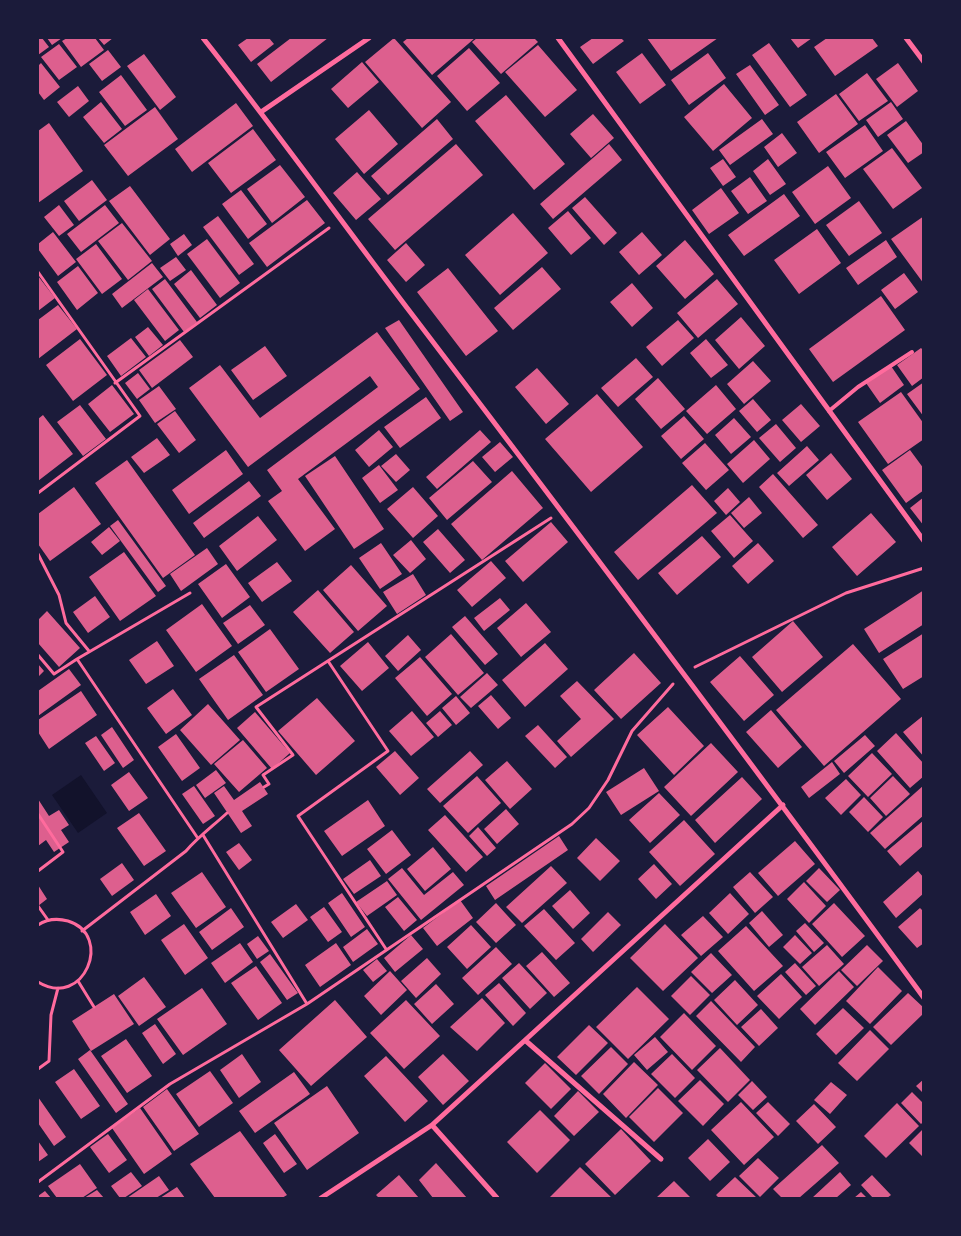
<!DOCTYPE html>
<style>
body{margin:0}
#map{position:relative;width:961px;height:1236px;overflow:hidden;background:#1b1b3a;font-family:Lora,serif}
canvas{display:block}
.frame{position:absolute;inset:0;border:39px solid #1b1b3a;pointer-events:none}
</style>
<div id="map">
<canvas width="961" height="1236"></canvas>
<div class="frame"></div>
</div>
<script>
const ctx = document.querySelector('canvas').getContext('2d');
ctx.lineJoin = 'round';
function paint(path, color) {
  ctx.fillStyle = color;
  ctx.fill(path, 'evenodd');
}
function trace(path, color, width, dash) {
  ctx.strokeStyle = color;
  ctx.lineWidth = width;
  ctx.lineCap = dash ? 'butt' : 'round';
  ctx.setLineDash(dash || []);
  ctx.stroke(path);
}
const water = new Path2D(`
 M81,775L107,813L78,833L52,795Z`);
const building = new Path2D(`
 M38,38H42L49,47L38,55Z
 M47,38H62L52,45Z
 M67,38H95L104,50L81,67L62,41Z
 M98,38H113L104,45Z
 M248,38H269L274,44L251,62L238,45Z
 M291,38H328L271,82L257,64Z
 M394,38L451,102L422,128L365,62Z
 M408,38H475L432,75L403,42Z
 M477,38H534L538,42L501,74L472,42Z
 M593,38H621L624,41L593,64L580,47Z
 M647,38H718L671,71Z
 M790,38H812L798,48Z
 M827,38H872L878,46L835,76L814,47Z
 M769,43L807,95L790,107L752,55Z
 M59,44L77,67L59,80L41,57Z
 M538,45L577,90L545,117L505,72Z
 M469,48L500,83L467,111L437,76Z
 M108,50L121,67L102,81L89,64Z
 M642,53L666,85L640,104L616,72Z
 M708,53L726,78L689,105L671,80Z
 M144,54L176,97L160,110L127,66Z
 M362,62L379,82L348,108L331,89Z
 M41,63L60,87L44,100L38,92V66Z
 M898,63L918,91L897,107L876,79Z
 M750,65L779,105L765,115L736,74Z
 M867,73L888,101L859,121L839,94Z
 M121,75L147,110L125,126L99,92Z
 M724,84L752,118L713,151L684,117Z
 M78,86L89,101L69,117L57,102Z
 M836,94L858,124L819,153L797,122Z
 M506,95L565,164L534,190L475,121Z
 M101,102L122,129L104,143L83,117Z
 M891,102L903,119L878,137L866,120Z
 M236,103L253,126L192,172L175,149Z
 M155,107L178,139L128,176L104,145Z
 M369,110L398,144L364,174L335,139Z
 M593,114L614,138L591,158L570,134Z
 M437,119L453,139L388,195L371,176Z
 M762,119L773,134L730,165L719,150Z
 M906,121L924,146V152L908,163L887,135Z
 M49,123L83,171L38,203V131Z
 M865,125L883,151L845,178L826,152Z
 M253,129L276,160L231,193L208,163Z
 M782,133L797,153L778,167L764,147Z
 M456,144L483,175L395,250L368,219Z
 M609,144L622,160L553,219L540,204Z
 M892,148L922,188L893,209L863,169Z
 M723,159L736,177L723,186L710,168Z
 M768,159L786,184L770,195L753,171Z
 M280,165L305,197L272,223L247,189Z
 M828,166L851,198L815,224L792,192Z
 M357,172L381,199L356,220L333,193Z
 M750,177L767,201L748,214L731,191Z
 M92,180L107,200L79,221L64,201Z
 M130,186L170,239L150,255L109,201Z
 M721,188L739,213L709,234L692,210Z
 M241,190L267,224L248,239L222,204Z
 M784,194L800,216L744,256L728,235Z
 M585,197L617,233L604,245L572,208Z
 M307,200L325,223L267,267L249,243Z
 M859,201L882,233L849,256L826,225Z
 M59,205L74,225L59,236L44,217Z
 M105,205L119,223L81,252L67,234Z
 M568,211L591,238L571,255L548,228Z
 M513,213L548,253L500,295L465,255Z
 M218,216L254,264L239,275L203,227Z
 M924,216V284L891,239Z
 M122,223L152,261L128,280L98,241Z
 M817,229L841,263L799,294L774,260Z
 M53,232L76,262L58,276L38,249V244Z
 M642,232L662,255L639,275L619,252Z
 M184,234L192,245L178,256L170,244Z
 M207,239L240,283L220,298L187,254Z
 M685,240L714,274L685,299L656,266Z
 M886,240L897,257L858,285L846,268Z
 M406,243L425,265L406,282L387,260Z
 M96,244L122,279L102,294L76,259Z
 M176,257L186,270L170,281L160,268Z
 M152,263L163,277L122,308L112,294Z
 M78,266L98,293L77,310L57,282Z
 M542,267L561,289L513,330L494,308Z
 M448,268L498,331L466,356L417,292Z
 M191,270L217,305L200,318L174,284Z
 M904,273L918,292L895,309L881,290Z
 M38,276L55,298L38,311Z
 M165,279L197,322L184,332L152,289Z
 M717,279L738,304L698,338L677,313Z
 M632,283L653,308L632,327L610,302Z
 M148,289L179,330L165,341L134,300Z
 M881,296L905,330L833,382L809,349Z
 M58,305L77,329L38,359V320Z
 M741,317L765,346L739,369L715,340Z
 M399,320L463,412L450,421L385,328Z
 M678,320L694,338L662,366L646,347Z
 M148,327L163,345L149,356L135,337Z
 M377,332L420,389L298,479L335,529L305,551L268,501L282,491L267,470L378,387L370,376L248,467L189,388L220,365L260,418Z
 M131,338L146,357L121,376L107,356Z
 M80,339L107,375L73,401L46,365Z
 M706,339L728,365L711,378L690,353Z
 M180,340L193,357L152,388L139,370Z
 M265,346L287,376L253,400L231,370Z
 M921,348L924,351V377L912,386L897,365Z
 M636,358L653,377L618,407L601,388Z
 M753,361L771,381L744,404L727,384Z
 M891,366L904,385L880,403L866,383Z
 M537,368L569,404L546,424L515,387Z
 M138,373L150,389L137,399L125,383Z
 M658,378L685,409L661,429L635,399Z
 M924,382V417L907,394Z
 M112,385L134,414L110,432L88,404Z
 M716,385L736,409L707,434L686,411Z
 M159,386L176,409L155,423L139,400Z
 M901,392L924,424V439L888,464L858,422Z
 M597,394L643,447L591,492L545,439Z
 M426,397L441,418L400,448L384,427Z
 M753,399L771,420L757,432L739,411Z
 M801,404L820,426L801,442L782,420Z
 M80,405L106,439L83,456L57,422Z
 M175,411L196,440L179,453L157,424Z
 M43,415L73,454L38,481V419Z
 M684,416L704,439L681,459L661,436Z
 M734,418L751,437L731,454L715,435Z
 M776,424L796,448L780,462L759,438Z
 M379,430L393,447L369,467L355,450Z
 M480,430L491,442L437,489L426,477Z
 M157,438L170,455L144,473L131,457Z
 M754,440L770,459L743,483L727,464Z
 M500,442L513,457L495,472L482,457Z
 M705,443L729,470L706,490L682,463Z
 M807,446L819,460L789,486L777,473Z
 M226,450L243,474L189,514L172,490Z
 M910,450L924,469V490L906,503L882,470Z
 M831,453L852,479L827,500L806,475Z
 M396,454L410,470L396,482L381,466Z
 M335,456L384,529L354,549L305,476Z
 M127,460L195,555L163,578L95,483Z
 M473,461L492,482L447,520L429,498Z
 M379,465L398,490L380,503L362,478Z
 M512,471L543,508L482,560L451,524Z
 M773,474L818,525L803,538L759,487Z
 M249,481L261,496L204,538L193,523Z
 M692,485L717,513L638,580L614,552Z
 M74,487L101,524L50,561L38,544V514Z
 M413,487L438,516L413,538L387,509Z
 M728,488L740,502L726,515L714,501Z
 M749,497L762,513L744,528L731,513Z
 M924,497V526L910,508Z
 M871,513L896,542L857,576L832,547Z
 M730,515L753,541L734,558L711,531Z
 M258,516L277,540L237,571L219,546Z
 M118,520L166,586L158,592L110,526Z
 M551,522L568,542L523,582L505,561Z
 M109,527L120,541L102,555L91,542Z
 M438,529L465,560L450,573L423,542Z
 M702,536L721,557L677,595L658,573Z
 M411,540L426,559L410,573L393,555Z
 M381,543L402,574L380,589L359,558Z
 M758,543L774,561L748,584L732,566Z
 M207,548L218,564L181,591L170,574Z
 M124,552L156,596L120,621L89,577Z
 M491,561L506,578L472,607L457,590Z
 M277,562L292,581L262,602L248,583Z
 M226,564L250,597L222,618L198,584Z
 M351,565L387,606L358,631L323,590Z
 M413,574L426,595L397,614L383,592Z
 M318,590L354,632L330,653L293,612Z
 M924,590V624L879,653L864,629Z
 M95,596L110,617L88,633L73,612Z
 M500,598L510,610L484,631L474,618Z
 M526,603L551,632L521,657L497,628Z
 M202,604L232,646L196,672L166,630Z
 M250,605L265,625L238,644L223,623Z
 M47,611L80,648L59,667L38,643V620Z
 M465,616L498,654L485,665L452,627Z
 M793,621L823,657L782,692L752,657Z
 M270,629L299,669L266,692L238,652Z
 M924,633V676L903,689L883,659Z
 M451,634L484,673L458,695L425,657Z
 M408,635L421,650L398,671L385,656Z
 M157,641L174,666L146,684L129,660Z
 M368,642L389,668L362,691L340,666Z
 M545,643L568,669L525,707L502,680Z
 M853,644L901,699L824,766L776,710Z
 M634,653L661,683L621,719L594,690Z
 M234,655L263,695L228,720L199,679Z
 M740,656L774,695L744,721L710,682Z
 M420,657L452,694L427,716L395,678Z
 M38,664L44,671L38,677Z
 M69,669L81,685L38,716V691Z
 M487,673L498,685L471,708L460,697Z
 M577,681L614,719L571,757L557,741L581,719L560,696Z
 M173,689L192,715L166,734L147,708Z
 M81,691L97,715L49,749L38,732V720Z
 M491,695L511,718L498,729L478,706Z
 M456,696L470,713L456,725L442,708Z
 M317,698L355,741L316,775L278,731Z
 M208,704L240,740L211,765L180,730Z
 M668,707L704,746L674,775L637,735Z
 M771,710L802,747L778,768L746,732Z
 M412,711L434,737L411,756L389,731Z
 M440,711L452,725L438,737L426,723Z
 M255,712L290,753L272,769L237,728Z
 M924,715V757L903,732Z
 M538,725L567,757L555,768L525,736Z
 M112,727L134,760L123,768L101,735Z
 M896,733L924,764V776L910,788L877,751Z
 M176,734L200,768L182,781L158,747Z
 M865,735L875,746L844,773L834,761Z
 M96,736L115,763L104,771L85,743Z
 M243,740L267,768L239,792L214,764Z
 M711,743L738,772L691,816L664,787Z
 M395,751L419,778L400,795L376,767Z
 M470,751L483,765L440,803L427,789Z
 M872,753L892,774L868,797L848,776Z
 M507,761L532,789L510,809L485,780Z
 M832,762L840,774L809,798L801,787Z
 M644,768L659,791L621,815L606,792Z
 M216,770L226,783L205,798L196,785Z
 M129,772L148,798L129,811L111,785Z
 M477,776L501,803L468,833L443,806Z
 M893,776L910,794L886,816L870,798Z
 M742,777L762,799L715,843L695,820Z
 M846,779L861,795L841,815L825,798Z
 M260,782L268,794L242,811L252,826L241,833L214,793L224,786L234,800Z
 M924,785V815L885,849L870,833Z
 M194,786L215,816L203,824L182,794Z
 M659,793L680,815L650,843L629,820Z
 M864,797L883,817L868,832L849,812Z
 M38,799L49,816L59,810L69,825L61,830L69,842L54,852L46,840L38,846Z
 M368,800L385,826L342,856L324,831Z
 M506,809L519,824L497,844L484,829Z
 M139,813L166,851L144,866L117,828Z
 M445,815L483,857L466,872L428,830Z
 M684,820L715,854L680,886L649,852Z
 M924,820V845L900,866L887,851Z
 M478,827L496,848L487,856L469,836Z
 M392,830L411,855L386,874L367,849Z
 M559,836L568,850L495,900L486,886Z
 M596,838L620,861L600,881L577,858Z
 M795,841L815,864L778,896L758,873Z
 M239,843L252,860L239,870L226,852Z
 M433,847L451,869L425,891L407,869Z
 M370,860L381,876L354,894L343,879Z
 M122,863L134,880L112,896L100,879Z
 M654,864L672,884L656,899L638,879Z
 M551,866L567,883L522,923L506,907Z
 M402,868L424,895L453,872L464,885L421,920L388,879Z
 M819,868L840,890L827,902L806,881Z
 M918,871L924,878V893L896,918L883,902Z
 M202,872L226,907L196,928L171,893Z
 M750,872L773,897L755,913L733,887Z
 M387,881L397,895L367,916L356,902Z
 M804,882L826,906L809,923L787,899Z
 M38,885L47,899L38,906Z
 M570,890L590,913L573,929L552,906Z
 M342,893L365,927L351,937L328,903Z
 M730,893L749,914L728,934L709,913Z
 M156,894L171,916L145,935L130,912Z
 M398,897L417,920L404,931L385,907Z
 M460,900L473,918L437,946L423,928Z
 M496,903L516,925L496,943L476,922Z
 M834,903L865,936L842,957L812,924Z
 M296,904L308,920L283,938L271,922Z
 M324,907L342,932L328,942L310,917Z
 M231,908L244,927L212,950L199,932Z
 M920,908L924,912V943L917,948L898,927Z
 M544,909L575,943L556,960L524,926Z
 M762,911L783,935L769,947L749,923Z
 M608,912L621,925L593,952L581,939Z
 M703,916L723,937L701,956L681,935Z
 M805,923L824,943L814,952L796,931Z
 M184,924L208,958L185,975L161,940Z
 M665,924L698,958L663,991L630,958Z
 M471,925L491,947L467,969L447,947Z
 M746,926L783,966L754,991L718,951Z
 M367,929L378,944L353,962L343,947Z
 M411,935L423,949L395,972L384,958Z
 M795,935L812,953L800,964L783,947Z
 M258,936L269,951L257,959L247,944Z
 M240,943L253,962L225,983L211,963Z
 M336,943L351,965L320,987L305,965Z
 M827,945L844,964L819,986L802,967Z
 M867,945L883,961L857,986L841,970Z
 M496,947L512,964L478,995L462,978Z
 M542,952L570,983L554,997L526,966Z
 M711,953L732,975L712,993L691,972Z
 M270,954L298,993L287,1000L260,962Z
 M427,958L441,974L416,998L401,981Z
 M377,959L387,971L373,982L363,970Z
 M519,963L547,993L530,1009L502,978Z
 M795,963L816,986L806,995L785,972Z
 M256,966L282,1003L258,1020L231,983Z
 M878,967L902,991L870,1024L846,1001Z
 M390,971L407,990L381,1015L364,996Z
 M839,971L854,987L815,1025L800,1009Z
 M781,974L802,997L779,1019L757,996Z
 M691,976L710,995L690,1015L671,996Z
 M144,977L166,1007L139,1026L118,996Z
 M735,980L758,1005L737,1025L714,1000Z
 M499,983L526,1013L513,1026L485,995Z
 M436,984L454,1004L432,1024L414,1004Z
 M637,987L669,1019L628,1059L596,1027Z
 M202,988L227,1024L183,1055L157,1019Z
 M908,993L924,1008V1013L891,1045L873,1027Z
 M114,994L134,1024L91,1051L72,1021Z
 M482,998L505,1023L477,1051L450,1027Z
 M335,1000L367,1037L311,1086L279,1050Z
 M406,1000L440,1036L404,1069L370,1033Z
 M711,1001L755,1047L741,1062L696,1016Z
 M843,1008L864,1028L836,1055L816,1034Z
 M761,1009L778,1028L759,1046L741,1027Z
 M684,1013L716,1046L692,1070L660,1037Z
 M155,1024L176,1054L163,1064L142,1033Z
 M589,1025L608,1043L576,1075L557,1057Z
 M870,1030L889,1049L857,1081L838,1063Z
 M655,1037L668,1052L647,1070L634,1055Z
 M126,1039L152,1076L127,1093L101,1056Z
 M611,1047L628,1064L599,1094L581,1076Z
 M720,1048L750,1080L728,1102L697,1070Z
 M90,1050L128,1104L116,1113L78,1059Z
 M242,1054L261,1082L239,1098L220,1070Z
 M443,1054L469,1081L443,1105L418,1077Z
 M672,1054L695,1078L675,1098L651,1074Z
 M386,1056L428,1101L405,1122L364,1076Z
 M634,1062L658,1085L626,1118L603,1094Z
 M545,1063L571,1089L551,1109L525,1083Z
 M74,1069L100,1106L81,1119L55,1082Z
 M210,1071L233,1103L199,1127L176,1094Z
 M294,1072L310,1094L255,1133L239,1111Z
 M924,1079V1094L916,1086Z
 M700,1080L724,1104L703,1126L678,1101Z
 M752,1081L767,1097L753,1110L738,1095Z
 M831,1082L847,1095L830,1114L814,1100Z
 M327,1086L359,1133L307,1170L274,1123Z
 M658,1088L683,1113L654,1142L629,1117Z
 M167,1089L199,1134L174,1151L143,1107Z
 M578,1091L599,1112L574,1136L554,1116Z
 M912,1092L924,1104V1121L921,1124L901,1103Z
 M38,1097L66,1137L54,1146L38,1123Z
 M741,1102L774,1137L744,1165L711,1130Z
 M768,1102L790,1124L778,1136L756,1113Z
 M897,1103L919,1126L886,1158L864,1136Z
 M814,1104L836,1127L818,1144L796,1121Z
 M140,1108L172,1154L144,1174L112,1128Z
 M540,1110L570,1140L537,1173L507,1142Z
 M924,1128V1158L909,1143Z
 M621,1129L651,1161L615,1195L585,1164Z
 M240,1131L287,1195L282,1198H215L190,1164Z
 M108,1134L127,1160L109,1173L90,1147Z
 M275,1134L297,1164L284,1173L263,1143Z
 M708,1139L730,1162L710,1181L688,1158Z
 M38,1141L48,1155L38,1162Z
 M822,1145L839,1163L799,1198H782L773,1189Z
 M758,1158L779,1178L760,1197L739,1176Z
 M436,1163L467,1198H433L419,1180Z
 M80,1164L97,1188L82,1198H57L48,1186Z
 M580,1167L612,1198H549Z
 M131,1172L142,1186L124,1198H120L111,1186Z
 M840,1172L851,1185L836,1198H812Z
 M399,1175L419,1198H379L376,1195Z
 M872,1175L891,1195L887,1198H873L861,1185Z
 M159,1176L169,1190L156,1198H127Z
 M735,1177L757,1198H719L716,1195Z
 M674,1181L691,1198H656Z
 M177,1187L185,1198H160Z
 M97,1190L104,1198H84Z
 M45,1191L51,1198H38V1196Z
 M861,1192L867,1198H854Z`);
const path = new Path2D(`
 M38,272L140,416L38,493
 M115,383L329,228
 M38,554L59,595L66,623L89,651
 M190,593L77,659L197,837
 M38,655L54,674L77,659
 M328,661L388,751L298,816L386,949
 M695,667L846,593L924,568
 M264,787L269,784L263,775L293,755L256,707L551,518
 M38,814L63,852L38,871
 M203,835L307,1004
 M38,906L48,920
 M38,925C47,919 57,918 68,921C114,935 84,1010 38,982
 M82,931L186,851C198,837 213,826 227,813
 M78,981L94,1007
 M38,1069L49,1061L51,1015L58,988
 M38,1182L170,1084L307,1004L572,824L589,808L608,780L632,731L673,684`);
const service = new Path2D(`
 M829,411L858,387L912,352`);
const minor = new Path2D(`
 M203,38C275,129 343,224 414,317C586,543 756,769 924,998
 M558,38L924,541
 M906,38L924,62
 M261,112L369,38
 M526,1041L661,1159
 M432,1125L497,1198
 M321,1198L432,1125L783,805`);
paint(water, '#12122b');
paint(building, '#dd5f8e');
trace(path, '#ff6b9d', 3);
trace(service, '#ff6b9d', 4);
trace(minor, '#ff6b9d', 5);
</script>
